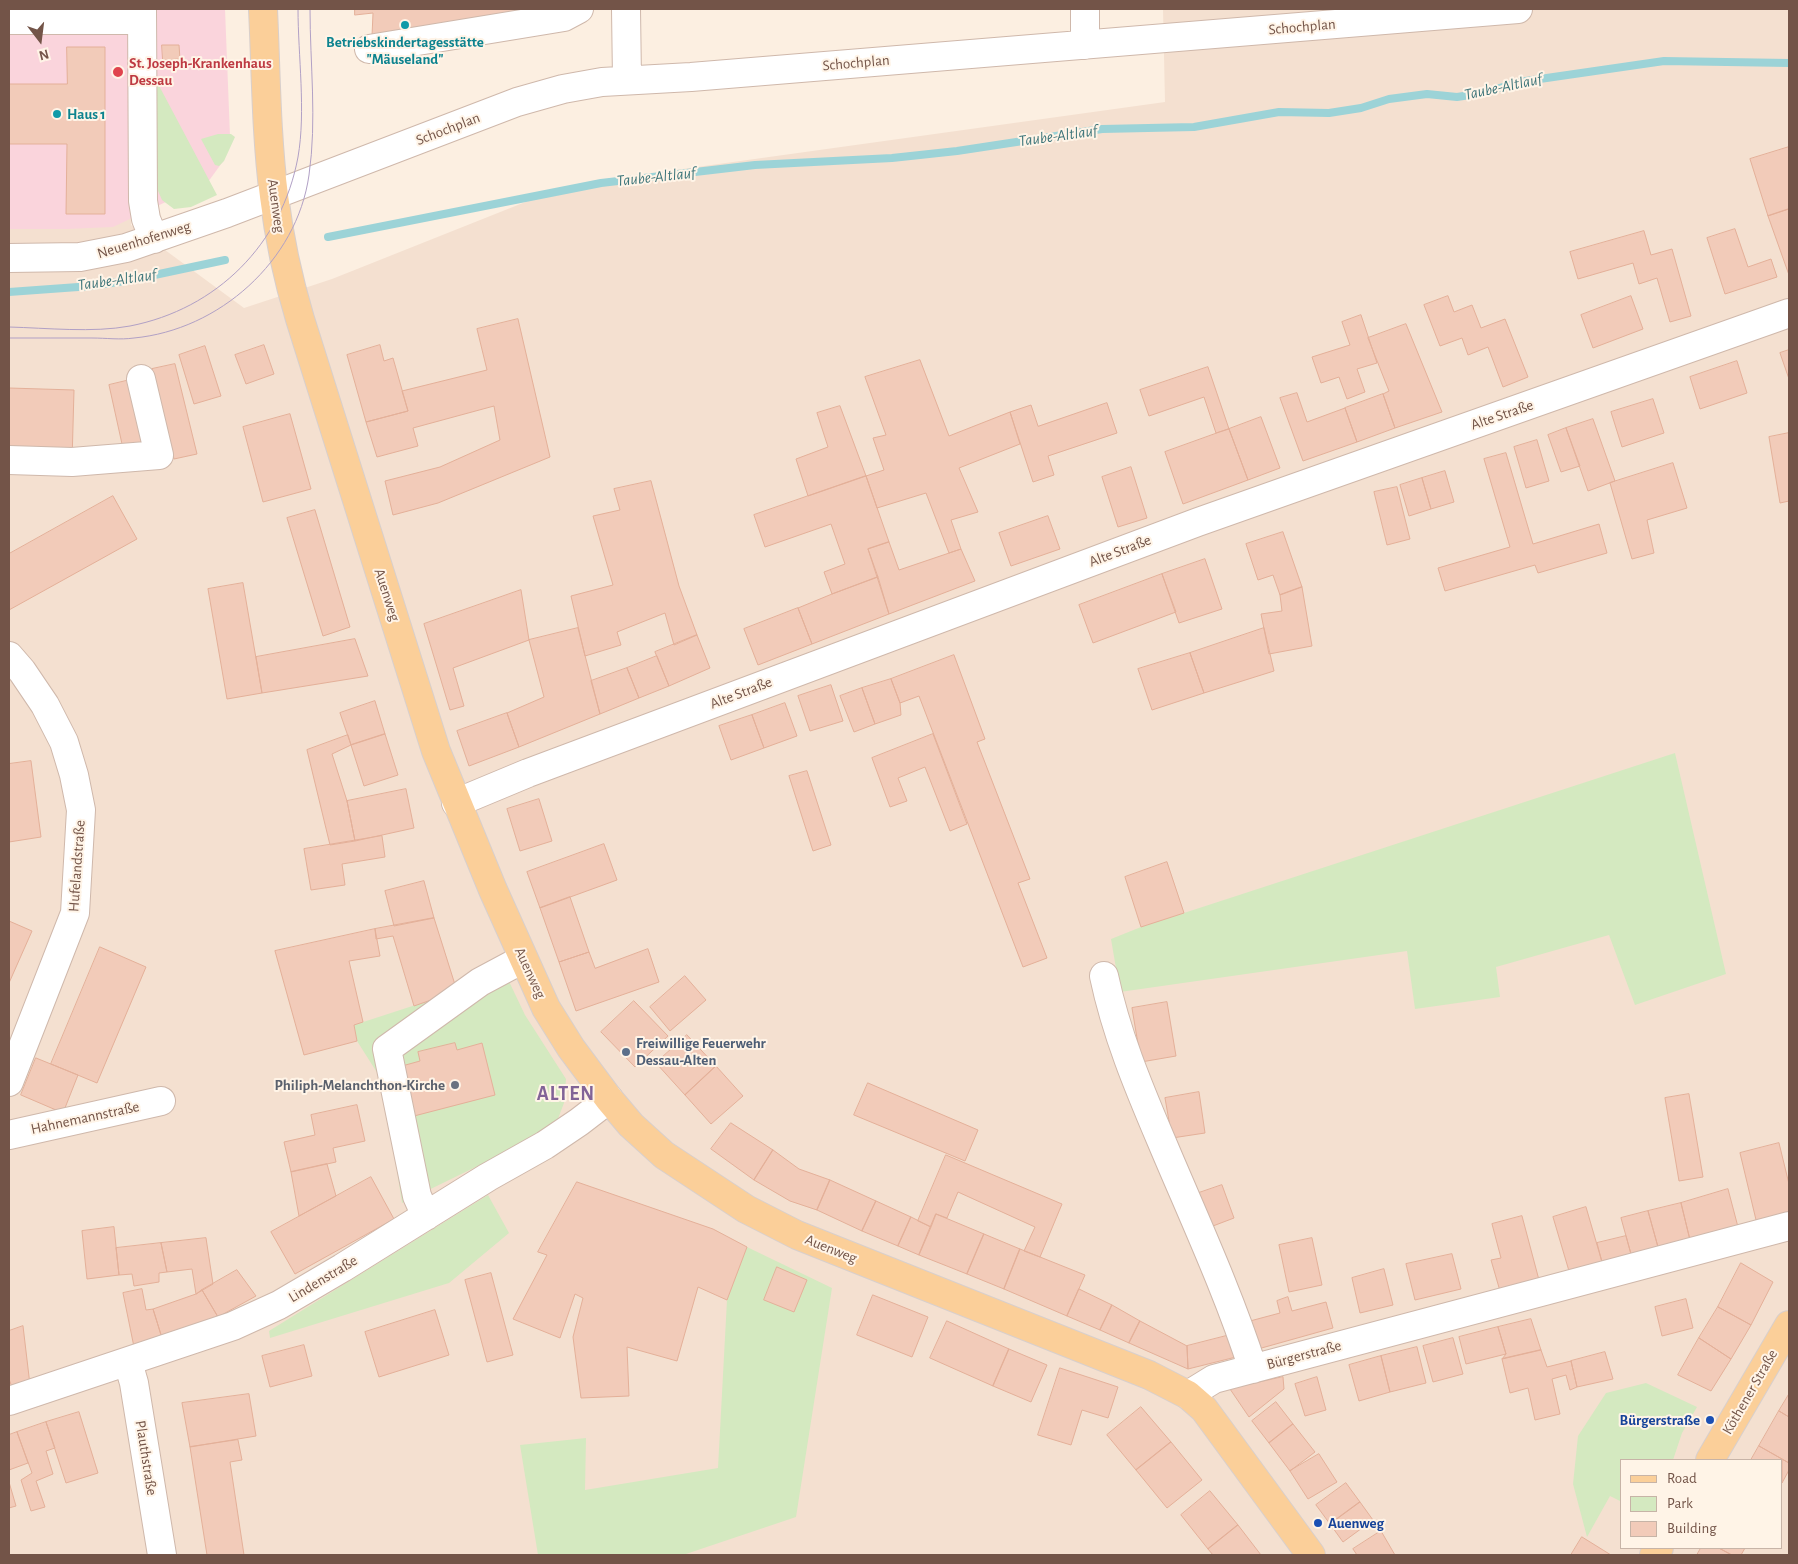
<!DOCTYPE html>
<meta charset="utf-8">
<style>
body{margin:0}
#map{position:relative;width:1798px;height:1564px;overflow:hidden;background:#fcefe1;font-family:"Alegreya Sans",sans-serif}
canvas{display:block}
.frame{position:absolute;inset:0;border:10px solid #735448;pointer-events:none}
.legend{position:absolute;left:1620px;top:1459px;width:162px;height:90px;box-sizing:border-box;background:#fff4e7;border:1px solid #c7b4a7;margin:0;padding:6px 9px;list-style:none;font-size:15px;color:#735448}
.legend li{display:flex;align-items:center;gap:10px;height:25px}
.legend b{width:25px;border:1px solid #c7b4a7}
.north{position:absolute;left:15px;top:15px;width:50px;height:50px;-webkit-text-stroke:4px #fff4e7;paint-order:stroke;rotate:165deg;font-size:14px;font-weight:700;line-height:20px;text-align:center;color:#735448}
.north::after{content:'';display:block;margin:auto;width:18px;height:22px;background:#735448;clip-path:polygon(50% 0,100% 100%,50% 72%,0 100%)}
</style>
<div id="map">
<canvas width="1798" height="1564"></canvas>
<div class="frame"></div>
<ul class="legend">
<li><b style="height:6px;background:#fbcf99"></b>Road</li>
<li><b style="height:14px;background:#d4e9c0"></b>Park</li>
<li><b style="height:14px;background:#f2cbb9"></b>Building</li>
</ul>
<div class="north">N</div>
</div>
<script>
const ctx = document.querySelector('canvas').getContext('2d');
ctx.lineJoin = 'round';
function paint(path, color) {
  ctx.fillStyle = color;
  ctx.fill(path, 'evenodd');
}
function trace(path, color, width, dash) {
  ctx.strokeStyle = color;
  ctx.lineWidth = width;
  ctx.lineCap = dash ? 'butt' : 'round';
  ctx.setLineDash(dash || []);
  ctx.stroke(path);
}
function label(font, color, halo, rows, align = 'center') {
  ctx.font = font + ' "Alegreya Sans",sans-serif';
  ctx.lineWidth = 4;
  ctx.setLineDash([]);
  ctx.textBaseline = 'middle';
  ctx.strokeStyle = halo;
  ctx.fillStyle = color;
  for (const [text, x, y, turn = 0] of rows) {
    ctx.save();
    ctx.translate(x, y);
    ctx.rotate((+turn || 0) * Math.PI / 180);
    ctx.textAlign = isNaN(turn) ? turn : align;
    if (halo) ctx.strokeText(text, 0, 0);
    ctx.fillText(text, 0, 0);
    ctx.restore();
  }
}
const residential = new Path2D(`
 M9,9H129L131,225L244,308L332,279L558,189L661,172L1165,102L1163,9H1789V1555H9ZM1622,1460H1782V1548H1622Z`);
const medical = new Path2D(`
 M9,9H225L230,136L224,160L208,182L113,227L67,229H9Z`);
const green = new Path2D(`
 M156,80L217,195L191,207L174,209L162,200L155,184Z
 M218,134H231L235,137L224,161L219,166L215,165L201,139Z
 M1675,753L1726,974L1635,1005L1609,935L1496,967L1500,997L1415,1009L1407,951L1120,992L1111,939L1141,927Z
 M505,973L525,1015L566,1079L564,1103L556,1124L535,1138L402,1203L390,1124L378,1074L357,1041L354,1025L474,986Z
 M488,1195L509,1233L449,1283L270,1338L269,1331Z
 M747,1247L832,1288L796,1517L683,1555H538L520,1445L586,1438L585,1490L718,1468L727,1300Z
 M1646,1383L1697,1407L1682,1433L1673,1460H1622V1502L1610,1496L1587,1537L1573,1484L1578,1436L1606,1393Z`);
const stream = new Path2D(`
 M328,237L601,183L755,165L892,158L957,151L1102,129L1194,127L1279,112L1329,113L1361,108L1389,99L1427,94L1457,97L1483,93L1519,82L1664,61L1789,63
 M9,292L92,286L131,280L225,260`);
const building = new Path2D(`
 M355,9H543L372,36L373,13L355,15Z
 M162,45H179L180,59L163,60Z
 M67,47H105V214H66L67,144H9V84H67Z
 M1789,147V209L1768,216L1750,159Z
 M1789,209V275L1768,216Z
 M1735,229L1748,267L1771,259L1777,277L1725,294L1707,238Z
 M1644,231L1651,255L1672,249L1691,316L1670,322L1657,278L1639,284L1633,263L1578,279L1570,252Z
 M1448,296L1454,312L1472,305L1481,328L1505,319L1528,377L1503,387L1488,347L1468,355L1462,338L1440,346L1424,305Z
 M1631,296L1643,329L1593,348L1581,315Z
 M1361,315L1377,363L1357,369L1365,392L1347,399L1339,377L1321,383L1312,357L1350,345L1342,322Z
 M518,319L550,457L438,503L393,515L385,481L440,467L500,440L494,406L413,428L418,446L377,457L366,422L408,411L402,391L487,370L477,329Z
 M1406,324L1442,412L1395,428L1383,394L1389,391L1368,338Z
 M264,345L274,374L246,384L235,355Z
 M380,345L384,361L393,358L408,411L366,422L347,355Z
 M205,346L221,396L194,404L179,355Z
 M1789,350V379L1780,353Z
 M920,360L949,436L1010,412L1020,444L959,468L978,512L951,520L961,549L949,553L926,493L877,508L866,476L884,470L873,438L886,435L865,377Z
 M1737,361L1747,393L1700,409L1690,377Z
 M175,364L197,454L174,459L152,369Z
 M1208,367L1229,429L1216,433L1204,397L1149,416L1140,390Z
 M130,380L146,447L124,453L109,385Z
 M9,388L74,390L72,462L9,460Z
 M1297,393L1307,422L1345,408L1357,442L1303,461L1280,398Z
 M1383,394L1395,428L1357,442L1345,408Z
 M1653,399L1664,433L1622,447L1611,412Z
 M1107,403L1117,433L1048,456L1054,475L1033,482L1010,412L1031,405L1038,426Z
 M840,406L866,476L808,496L796,459L828,447L817,413Z
 M290,414L311,489L263,502L243,427Z
 M1261,417L1280,468L1248,480L1229,429Z
 M1593,419L1615,481L1588,491L1566,428Z
 M1566,428L1580,466L1561,472L1548,435Z
 M1229,429L1248,480L1183,504L1165,452Z
 M1789,433V501L1780,503L1769,437Z
 M1537,440L1549,481L1526,488L1514,447Z
 M1506,453L1533,544L1599,524L1607,553L1538,573L1535,565L1445,591L1438,568L1510,547L1484,459Z
 M1673,463L1687,508L1647,520L1654,553L1632,559L1610,483Z
 M1131,467L1147,518L1118,527L1102,477Z
 M1445,471L1454,502L1431,509L1422,478Z
 M866,476L889,542L868,549L878,577L832,594L824,572L845,564L831,524L765,547L754,515Z
 M1422,478L1431,509L1409,516L1400,485Z
 M651,481L679,586L697,635L674,645L665,613L617,632L621,645L585,656L571,596L613,585L593,516L620,510L614,489Z
 M1397,487L1410,539L1387,545L1374,492Z
 M113,496L137,539L9,610V554Z
 M315,510L350,627L323,636L287,518Z
 M1048,516L1060,549L1011,566L999,533Z
 M1283,532L1302,587L1280,595L1273,575L1258,580L1246,544Z
 M889,542L899,570L961,549L975,581L889,614L868,549Z
 M1205,559L1222,609L1179,623L1162,574Z
 M1162,574L1176,612L1093,643L1079,605Z
 M878,577L889,614L812,644L798,608L832,594Z
 M243,583L262,693L227,699L208,589Z
 M1302,587L1312,646L1269,654L1261,614L1282,611L1280,595Z
 M521,590L529,640L453,668L464,706L450,710L424,624Z
 M798,608L812,644L758,665L744,629Z
 M578,628L600,714L519,747L507,713L544,697L529,640Z
 M1264,628L1274,671L1204,693L1190,653Z
 M697,635L710,668L669,686L655,652Z
 M355,639L368,676L262,693L256,657Z
 M1190,653L1204,693L1152,710L1138,669Z
 M954,655L985,739L977,742L1030,879L1018,883L1047,958L1023,967L919,696L900,703L891,679Z
 M657,656L669,686L639,698L627,668Z
 M627,668L639,698L600,714L591,681Z
 M891,679L900,703L901,715L875,724L862,688Z
 M831,685L843,721L810,731L798,696Z
 M862,688L875,724L854,732L840,696Z
 M375,701L385,734L351,745L340,713Z
 M785,703L797,736L764,748L752,715Z
 M507,713L519,747L469,766L457,731Z
 M752,715L764,748L731,760L719,726Z
 M385,734L398,775L364,786L351,745Z
 M933,734L967,824L950,831L925,767L898,778L907,801L890,807L872,758Z
 M348,735L351,745L332,754L347,801L355,841L330,845L307,750Z
 M31,761L41,837L9,842V764Z
 M807,771L831,845L813,851L789,776Z
 M406,789L414,828L355,841L347,801Z
 M539,799L552,841L520,851L507,809Z
 M382,836L385,857L342,864L345,885L311,890L304,849Z
 M604,844L617,880L540,908L527,872Z
 M1167,862L1184,913L1141,927L1125,877Z
 M424,881L434,918L394,926L385,891Z
 M570,897L589,952L559,962L540,908Z
 M434,918L457,991L414,1006L393,936L376,939L375,929Z
 M9,921L32,931L9,983Z
 M375,929L380,956L349,961L363,1022L354,1025L357,1041L304,1055L275,951Z
 M100,947L146,967L97,1083L51,1064Z
 M648,949L659,982L576,1011L559,962L589,952L595,968Z
 M685,976L706,1000L670,1031L650,1007Z
 M634,1001L668,1036L635,1067L601,1032Z
 M1167,1002L1176,1056L1141,1062L1132,1008Z
 M687,1035L716,1066L685,1095L656,1063Z
 M455,1043L457,1050L482,1043L495,1095L414,1116L402,1066L420,1061L418,1052Z
 M36,1058L78,1075L63,1113L21,1095Z
 M716,1066L743,1096L711,1124L685,1095Z
 M868,1083L978,1130L965,1161L854,1115Z
 M1199,1092L1205,1133L1172,1138L1165,1098Z
 M1689,1094L1703,1177L1679,1181L1665,1098Z
 M357,1105L365,1141L333,1148L336,1162L291,1172L284,1142L315,1135L311,1115Z
 M731,1123L773,1150L754,1180L711,1149Z
 M1779,1143L1789,1184V1216L1757,1224L1740,1153Z
 M773,1150L799,1169L830,1180L817,1210L790,1201L754,1180Z
 M946,1155L1062,1204L1040,1257L1024,1251L1035,1227L958,1192L947,1218L936,1214L931,1227L918,1221Z
 M327,1164L336,1196L299,1216L291,1172Z
 M371,1177L394,1219L295,1274L271,1232Z
 M830,1180L876,1201L862,1231L817,1210Z
 M577,1182L713,1229L747,1247L727,1300L698,1287L677,1361L627,1347L629,1396L581,1398L573,1337L583,1298L575,1294L560,1338L513,1319L547,1255L538,1252Z
 M1222,1185L1234,1218L1205,1229L1193,1195Z
 M1728,1189L1738,1227L1690,1240L1681,1203Z
 M876,1201L911,1217L898,1246L862,1231Z
 M1681,1203L1690,1240L1658,1247L1648,1211Z
 M1586,1207L1602,1262L1569,1271L1553,1217Z
 M1648,1211L1658,1247L1631,1254L1621,1218Z
 M936,1214L984,1234L967,1274L919,1255Z
 M1522,1216L1539,1280L1500,1291L1491,1260L1501,1258L1492,1224Z
 M911,1217L931,1227L919,1255L898,1246Z
 M114,1227L119,1275L87,1279L82,1231Z
 M984,1234L1020,1249L1004,1289L967,1274Z
 M1626,1236L1631,1254L1602,1262L1597,1243Z
 M206,1238L213,1284L196,1294L192,1269L167,1272L161,1243Z
 M1312,1238L1322,1285L1289,1292L1279,1245Z
 M161,1243L167,1272L159,1273V1282L134,1286L132,1274L119,1275L116,1248Z
 M1020,1249L1085,1275L1067,1316L1004,1289Z
 M1452,1254L1461,1289L1415,1300L1406,1264Z
 M1741,1263L1773,1282L1751,1325L1718,1307Z
 M777,1267L807,1280L794,1312L764,1300Z
 M1384,1269L1393,1305L1360,1313L1352,1278Z
 M237,1270L256,1296L218,1317L202,1290Z
 M491,1273L513,1355L487,1362L465,1280Z
 M142,1289L146,1310L153,1309L162,1338L134,1347L123,1293Z
 M1079,1289L1112,1305L1100,1330L1067,1316Z
 M202,1290L218,1317L162,1338L153,1309L196,1294Z
 M873,1295L928,1317L912,1357L857,1335Z
 M1288,1297L1292,1311L1326,1302L1333,1328L1258,1349L1250,1321L1280,1313L1277,1301Z
 M1686,1299L1693,1328L1662,1336L1655,1307Z
 M1112,1305L1140,1321L1129,1343L1100,1330Z
 M1718,1307L1751,1325L1731,1359L1699,1338Z
 M435,1310L449,1355L379,1377L365,1332Z
 M1531,1319L1541,1350L1502,1359L1506,1354L1498,1327Z
 M947,1321L1009,1349L993,1386L930,1358Z
 M1140,1321L1187,1346L1188,1369L1129,1343Z
 M23,1326L30,1385L13,1390L9,1379V1331Z
 M1498,1327L1506,1354L1466,1364L1459,1337Z
 M1234,1334L1240,1356L1188,1369L1187,1346Z
 M1453,1338L1463,1374L1433,1382L1423,1346Z
 M1699,1338L1731,1359L1711,1391L1678,1375Z
 M304,1345L312,1376L270,1387L262,1356Z
 M1417,1347L1426,1383L1390,1392L1381,1356Z
 M1009,1349L1047,1365L1031,1402L993,1386Z
 M1541,1350L1547,1367L1571,1361L1577,1387L1570,1390L1566,1375L1552,1379L1560,1414L1535,1420L1528,1388L1510,1393L1502,1359Z
 M1605,1352L1613,1379L1577,1387L1571,1361Z
 M1381,1356L1390,1392L1359,1401L1349,1365Z
 M1060,1368L1118,1387L1108,1418L1082,1410L1071,1445L1038,1435Z
 M1283,1377L1284,1389L1249,1417L1230,1389Z
 M1317,1377L1326,1410L1305,1416L1295,1384Z
 M249,1394L256,1436L190,1447L182,1403Z
 M1789,1394V1417L1779,1411Z
 M1276,1402L1293,1424L1269,1443L1252,1421Z
 M1141,1407L1171,1442L1136,1470L1107,1435Z
 M1779,1411L1789,1417V1463L1759,1446Z
 M79,1412L98,1473L66,1483L46,1422Z
 M46,1422L55,1448L46,1451L53,1474L36,1481L45,1507L31,1511L21,1480L32,1473L17,1432Z
 M1293,1424L1315,1452L1290,1471L1269,1443Z
 M17,1432L28,1463L9,1470V1435Z
 M238,1440L242,1460L230,1462L244,1555H207L190,1447Z
 M1171,1442L1202,1480L1167,1508L1136,1470Z
 M1759,1446L1789,1463V1470L1782,1483V1460H1751Z
 M1319,1454L1337,1482L1308,1499L1290,1471Z
 M9,1482L16,1506L9,1508Z
 M1346,1483L1360,1502L1330,1524L1316,1505Z
 M1210,1491L1238,1525L1208,1549L1181,1515Z
 M1360,1502L1373,1520L1343,1542L1330,1524Z
 M1238,1525L1261,1555H1213L1208,1549Z
 M1381,1531L1395,1555H1357L1353,1549Z
 M1582,1537L1611,1555H1571Z
 M1701,1548H1719L1732,1555H1697Z
 M1719,1548H1745L1741,1555H1732Z`);
const minor = new Path2D(`
 M142,9L143,201L146,219L154,239
 M626,9L627,80
 M1085,9V45
 M9,20H142
 M369,49L564,17L579,9
 M9,258L80,257L126,248L227,213L517,102L563,89L602,82L691,77L1518,9
 M9,460L72,462L159,455L141,379
 M9,656L22,671L45,705L64,742L74,775L81,810L75,913L9,1082
 M456,803L528,773L1198,522L1789,313
 M1104,976C1116,1033 1138,1086 1161,1140C1193,1216 1228,1291 1253,1369
 M9,1135L161,1101
 M426,1216L417,1196L387,1049L480,982L523,959
 M128,1362L134,1383L162,1555
 M1188,1395L1214,1379L1789,1226
 M9,1401L233,1326L279,1305L342,1268L488,1177L545,1145L579,1122L609,1099`);
const major = new Path2D(`
 M263,9C266,71 266,134 274,196C279,237 288,279 300,319L436,751L493,890L546,1008L571,1048L609,1099L631,1125L664,1155L746,1209L797,1235L1149,1375L1188,1395L1204,1409L1311,1555
 M1710,1460L1789,1325
 M1654,1555L1659,1548`);
const tram = new Path2D(`
 M9,327C47,328 93,333 130,326C217,309 282,244 298,157C306,111 298,56 298,9
 M9,338C36,338 64,338 92,338C106,338 120,340 134,338C219,330 297,261 309,175C317,120 310,64 310,9`);
const markers = [
 [405,25,5,"#0f9aa8"],
 [118,72,6,"#e0444e"],
 [57,114,5,"#0f9aa8"],
 [626,1052,5,"#5c6f8a"],
 [455,1085,5,"#6b7280"],
 [1710,1420,5,"#1a4fb4"],
 [1318,1523,5,"#1a4fb4"]
];
const streetNames = [
 ["Schochplan",1302,27,-5],
 ["Schochplan",856,63,-5],
 ["Schochplan",448,129,-21],
 ["Auenweg",276,206,82],
 ["Neuenhofenweg",144,240,-17],
 ["Alte Straße",1502,415,-19],
 ["Alte Straße",1120,551,-21],
 ["Auenweg",387,595,72],
 ["Alte Straße",741,693,-21],
 ["Hufelandstraße",77,866,-86],
 ["Auenweg",530,973,65],
 ["Hahnemannstraße",85,1118,-12],
 ["Auenweg",831,1249,22],
 ["Lindenstraße",323,1279,-31],
 ["Bürgerstraße",1304,1355,-15],
 ["Köthener Straße",1750,1392,-60],
 ["Plauthstraße",146,1458,81]
];
const cultureNames = [
 ["Betriebskindertagesstätte",405,42],
 ["\"Mäuseland\"",405,59],
 ["Haus 1",67,114,"left"]
];
const healthNames = [
 ["St. Joseph-Krankenhaus",129,63],
 ["Dessau",129,80]
];
const serviceNames = [
 ["Freiwillige Feuerwehr",636,1043],
 ["Dessau-Alten",636,1060]
];
const worshipNames = [
 ["Philiph-Melanchthon-Kirche",445,1085]
];
const transitNames = [
 ["Bürgerstraße",1700,1420],
 ["Auenweg",1328,1523,"left"]
];
const waterNames = [
 ["Taube-Altlauf",1503,87,-12],
 ["Taube-Altlauf",1058,136,-8],
 ["Taube-Altlauf",656,177,-6],
 ["Taube-Altlauf",117,280,-8]
];
const districtNames = [
 ["ALTEN",566,1094]
];
paint(residential, '#f4e0d0');
paint(medical, '#fad4dc');
paint(green, '#d4e9c0');
trace(stream, '#9cd3d7', 8);
paint(building, '#f2cbb9');
trace(building, '#e4b099', 1);
trace(minor, '#cfb8ab', 30);
trace(major, '#d8cfcc', 30);
trace(minor, '#fff', 28);
trace(major, '#fbcf99', 28);
trace(tram, '#b1a0c5', 1);
for (const [x, y, r, color] of markers) {
  const dot = new Path2D();
  dot.arc(x, y, r, 0, 2 * Math.PI);
  ctx.fillStyle = color;
  ctx.fill(dot);
  trace(dot, '#fff4e7', 2);
}
label('15px', '#735448', '#fff4e7', streetNames);
label('bold 15px', '#0d838f', '#fff4e7', cultureNames);
label('bold 15px', '#be3a42', '#fff4e7', healthNames, 'left');
label('bold 15px', '#4e5e75', '#fff4e7', serviceNames, 'left');
label('bold 15px', '#5b616d', '#fff4e7', worshipNames, 'right');
label('bold 15px', '#164399', '#fff4e7', transitNames, 'right');
label('italic 16px', '#3c7479', '#fff4e7', waterNames);
ctx.letterSpacing = '1px';
label('bold 20px', '#816397', '#fff4e7', districtNames);
ctx.letterSpacing = '0px';
</script>
